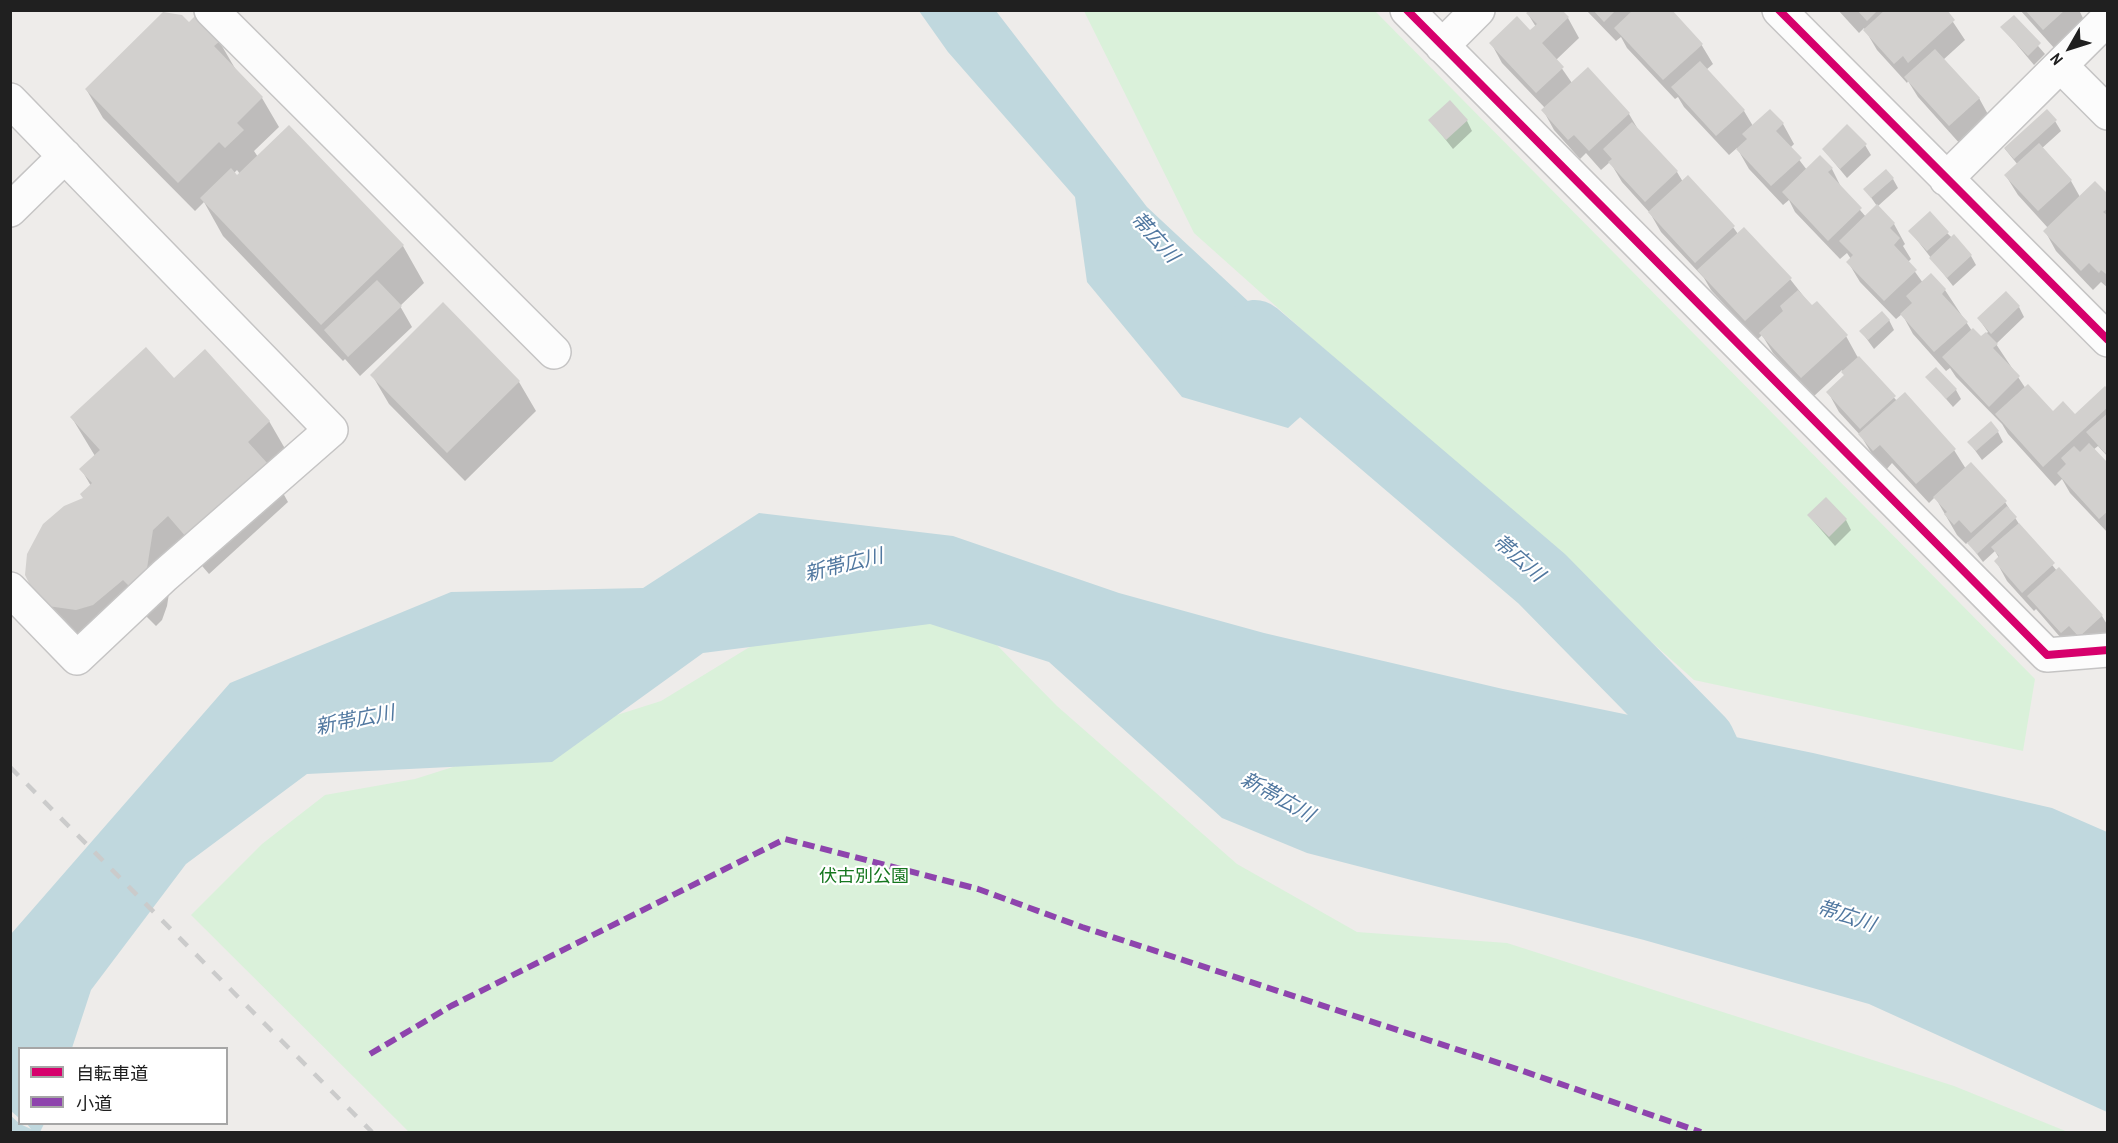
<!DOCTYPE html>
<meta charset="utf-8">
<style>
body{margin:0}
#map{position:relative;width:2118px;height:1143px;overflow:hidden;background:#eeecea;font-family:"Archivo Narrow","Noto Sans JP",sans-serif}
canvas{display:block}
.frame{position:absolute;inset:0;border:12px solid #202020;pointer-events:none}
.legend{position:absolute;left:18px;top:1047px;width:210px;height:78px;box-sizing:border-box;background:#fff;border:2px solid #a6a6a6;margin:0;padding:8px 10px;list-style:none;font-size:18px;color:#202020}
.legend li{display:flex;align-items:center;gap:12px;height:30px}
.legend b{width:30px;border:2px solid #a6a6a6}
.north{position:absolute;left:2040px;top:18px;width:60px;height:60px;-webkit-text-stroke:4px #fff;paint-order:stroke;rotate:231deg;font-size:16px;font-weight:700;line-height:24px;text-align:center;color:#202020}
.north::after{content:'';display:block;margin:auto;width:21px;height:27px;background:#202020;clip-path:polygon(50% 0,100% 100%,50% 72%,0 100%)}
</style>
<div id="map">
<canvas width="2118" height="1143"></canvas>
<div class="frame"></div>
<ul class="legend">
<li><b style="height:8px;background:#d6006c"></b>自転車道</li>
<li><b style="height:8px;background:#8e44ad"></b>小道</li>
</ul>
<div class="north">N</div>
</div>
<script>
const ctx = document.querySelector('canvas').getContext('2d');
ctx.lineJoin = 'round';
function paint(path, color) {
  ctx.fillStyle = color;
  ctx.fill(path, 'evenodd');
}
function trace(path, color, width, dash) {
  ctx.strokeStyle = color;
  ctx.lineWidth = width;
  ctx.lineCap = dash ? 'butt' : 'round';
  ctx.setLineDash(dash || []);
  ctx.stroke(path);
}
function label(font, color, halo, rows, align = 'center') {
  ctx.font = font + ' "Archivo Narrow","Noto Sans JP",sans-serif';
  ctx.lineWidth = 4.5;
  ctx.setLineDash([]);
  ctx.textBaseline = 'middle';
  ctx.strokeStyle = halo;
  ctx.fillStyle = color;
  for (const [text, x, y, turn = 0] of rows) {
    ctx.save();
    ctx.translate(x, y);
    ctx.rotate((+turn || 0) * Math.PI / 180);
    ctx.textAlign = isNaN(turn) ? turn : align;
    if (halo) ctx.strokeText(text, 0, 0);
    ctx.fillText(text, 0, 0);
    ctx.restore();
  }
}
const park = new Path2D(`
 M1084,11H1375L2035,679L2023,751L1694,680L1194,233Z
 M869,597L989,637L1057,706L1237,864L1357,932L1507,943L1954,1086L2068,1132H409L191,915L262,844L325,795L415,779L661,701L748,648L803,623Z`);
const water = new Path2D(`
 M919,11H996L1147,207L1337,384L1288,428L1182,397L1087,282L1075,197L948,52Z
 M759,513L953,536L1119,593L1264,633L1503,689L1813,753L2052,808L2107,832V1112L1869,1004L1644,940L1307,853L1222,818L1049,662L930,624L703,653L552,762L307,774L186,864L91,990L72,1048H20L19,1118L11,1111V934L230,683L451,592L643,588Z
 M10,1115L20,1124L31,1129L27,1124H44L40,1132H11Z`);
const shadow = new Path2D(`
 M1586,10H1670L1701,44L1713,64L1706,70L1744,111L1753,126L1770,111L1783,124L1794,144L1790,148L1807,170L1832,169L1842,189L1866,217L1877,206L1865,189L1893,179L1898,188L1878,206L1894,224L1905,244L1903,246L1911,259L1908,262L1923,283L1931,275L1945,290L1972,331L1981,338L1988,332L1979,319L2019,307L2024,317L1996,344L2026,389L2053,413L2075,416L2108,391V457L2098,446L2093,450L2108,465V533L2070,493L2062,479L2055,486L2008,434L2002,424L1956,377L1950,368L1946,371L1913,334L1902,314L1896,319L1860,282L1848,262L1851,259L1847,253L1840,259L1795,212L1789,200L1783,205L1749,169L1737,148L1729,155L1684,107L1678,97L1675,99L1627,48L1621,37L1616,41Z
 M1838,10H1945L1965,40L1943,60L1979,98L1990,118L1961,145L1918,97L1908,81L1907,83L1877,50L1864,28L1859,33Z
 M2020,10H2079L2085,22L2055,49Z
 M1528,14L1568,18L1579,38L1556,60L1572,83L1588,69L1629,114L1639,131L1677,172L1683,182L1733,227L1738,234L1790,279L1812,307L1846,336L1857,356L1897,401L1954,450L1966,469L2005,502L2021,527L2057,571L2102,616L2108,626V641L2073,652L2036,609L2034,611L2007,581L1996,561L1999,558L1995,551L1983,562L1968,542L1966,544L1957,535L1935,497L1929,503L1892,463L1886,470L1872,454L1861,436L1839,412L1828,392L1845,377L1842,370L1813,397L1773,353L1762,335L1757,340L1711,290L1704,278L1661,232L1650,213L1622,182L1610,162L1601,170L1586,153L1580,159L1554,130L1543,110L1545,108L1502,63L1491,43L1530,32L1536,27Z
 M2013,17L2045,54L2034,65L2002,27Z
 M189,24L219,41L236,70L262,98L279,127L254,151L258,157L403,246L424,283L400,306L412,327L360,376L345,359L343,361L223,236L204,202L195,211L103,118L86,89ZM237,170L240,174L237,177L234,173Z
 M1430,120L1467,121L1472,131L1453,149Z
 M2055,121L2061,131L2041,149L2071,181L2080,197L2108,196V288L2101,282L2093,290L2056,251L2045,231L2048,228L2018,195L2006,176L2018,165L2005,149Z
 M1865,145L1871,155L1847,178L1823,149Z
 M1910,231L1947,233L1971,256L1976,265L1953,286Z
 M1889,320L1894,330L1874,349L1861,331Z
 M372,375L519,382L536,411L465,481L389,404Z
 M1927,377L1956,390L1961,399L1953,407Z
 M174,380L269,421L291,459L273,475L288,502L209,574L190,552L173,568L167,606L162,620L156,626L146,616L71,643L35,592L91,486L81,469L95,456L72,418Z
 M1998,432L2003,442L1982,460L1969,442Z
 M1809,516L1846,520L1851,530L1835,546Z`);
const river = new Path2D(`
 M1255,334L1542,579L1701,741L1732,807`);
const building = new Path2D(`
 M1530,10H1562L1569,17L1542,43L1564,67L1536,93L1489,43L1517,16L1530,30L1537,24L1526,13Z
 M1593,10H1616L1604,22Z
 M1633,10H1672L1703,44L1663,80L1614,28Z
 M1857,10H1878L1867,21Z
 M1885,10H1947L1955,20L1908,63L1903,56L1894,64L1863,30Z
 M2025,10H2065L2043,30Z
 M163,12L182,15L189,22L195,16L220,41L214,46L263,97L237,123L244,130L225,148L219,142L178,183L85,89Z
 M2014,15L2041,43L2028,56L2000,27Z
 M1935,49L1980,98L1949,126L1904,77Z
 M1700,61L1745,110L1716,136L1671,87Z
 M1588,67L1630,113L1589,151L1574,135L1568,140L1541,110Z
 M1450,100L1468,120L1446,140L1428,120Z
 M1770,109L1784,123L1776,131L1802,158L1771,186L1736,149L1747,139L1742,134Z
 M2047,109L2057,120L2014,159L2004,148Z
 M1632,122L1678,171L1645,202L1608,162L1612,159L1603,149Z
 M1847,124L1867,144L1840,169L1822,149Z
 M289,125L404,245L321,325L200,198L231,168L237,175Z
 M2039,143L2072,180L2038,211L2004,175Z
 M1820,155L1833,168L1828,172L1862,208L1828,241L1782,192Z
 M1886,169L1894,178L1871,198L1863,189Z
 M1688,175L1735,226L1695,263L1648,212Z
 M2095,181L2108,194V208L2103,212L2108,216L2106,274L2101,270L2099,273L2089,263L2081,271L2043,231Z
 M1877,204L1895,223L1890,228L1900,238L1894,245L1917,270L1884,301L1846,262L1853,255L1839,241Z
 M1930,211L1949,232L1927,251L1908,231Z
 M1744,227L1792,278L1745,321L1697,270Z
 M1954,234L1972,255L1947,278L1929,258Z
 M1931,273L1946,289L1942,294L1968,322L1934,352L1900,314L1912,303L1906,296Z
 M377,280L402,306L348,357L324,330Z
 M1798,290L1812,305L1817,301L1848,335L1801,378L1759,333L1783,311L1780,306Z
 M2006,291L2020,306L1991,334L1977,318Z
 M443,302L520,381L447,453L370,375Z
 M1882,311L1890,320L1868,340L1859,331Z
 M1973,328L1981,336L1986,332L1998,344L1993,348L2020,376L1989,407L1942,357Z
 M146,347L174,378L205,349L270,421L248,442L268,464L187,538L168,516L153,530L147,568L141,583L133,590L123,580L93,605L76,610L48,606L34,593L25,575L27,554L43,524L64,506L83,498L80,494L92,483L79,469L100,450L70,417Z
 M1859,356L1896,396L1860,429L1826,392L1844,375L1841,372Z
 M1936,367L1957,389L1946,399L1925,377Z
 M2028,384L2053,411L2063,401L2075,414L2105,386L2108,389V407L2043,467L1995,414Z
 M1905,392L1956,449L1916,484L1880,445L1873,451L1858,434Z
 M2108,413V451L2105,453L2086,432Z
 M1991,421L1999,431L1976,451L1967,442Z
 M2089,443L2108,463V511L2099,519L2057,473L2066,464L2061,458L2074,446L2080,452Z
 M1971,462L2007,501L1971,533L1959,520L1954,525L1944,514L1947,512L1933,497Z
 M1826,497L1847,519L1829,537L1807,515Z
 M2007,506L2017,517L1977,554L1967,543Z
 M2019,523L2055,563L2022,593L1994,561L1999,556L1991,547Z
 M2059,567L2103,615L2079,637L2069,626L2061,633L2027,596Z`);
const minor = new Path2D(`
 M211,10L554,352
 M1407,10L2047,655L2108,650
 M1779,10L2108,340
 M1442,46L1478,10
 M2061,66L2108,113
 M10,100L331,430L164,576L77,658L10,589
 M1946,179L2108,18
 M10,210L65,156`);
const rail = new Path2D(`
 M10,767L372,1132`);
const quiet = new Path2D(`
 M370,1054L451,1006L785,839L978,889L1082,927L1517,1069L1701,1132`);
const cycleway = new Path2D(`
 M1407,10L2047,655L2108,650
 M1779,10L2108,340`);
const parkNames = [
 ["伏古別公園",864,877]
];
const waterNames = [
 ["帯広川",1154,238,48],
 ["帯広川",1518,559,41],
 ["新帯広川",844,566,-14],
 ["新帯広川",355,721,-11],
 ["新帯広川",1277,798,29],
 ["帯広川",1846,917,18]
];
paint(park, '#daf1da');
paint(water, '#c0d8de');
paint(shadow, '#0003');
trace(river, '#c0d8de', 68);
paint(building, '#d2d0ce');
trace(minor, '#c5c4c4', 36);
trace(minor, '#fcfcfc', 33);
trace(rail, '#cbcbcb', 4.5, [12, 12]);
trace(quiet, '#8e44ad', 6, [12, 6]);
trace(cycleway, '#d6006c', 8);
label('18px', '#16771f', '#fff', parkNames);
label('italic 20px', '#5178a0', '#fff', waterNames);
</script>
